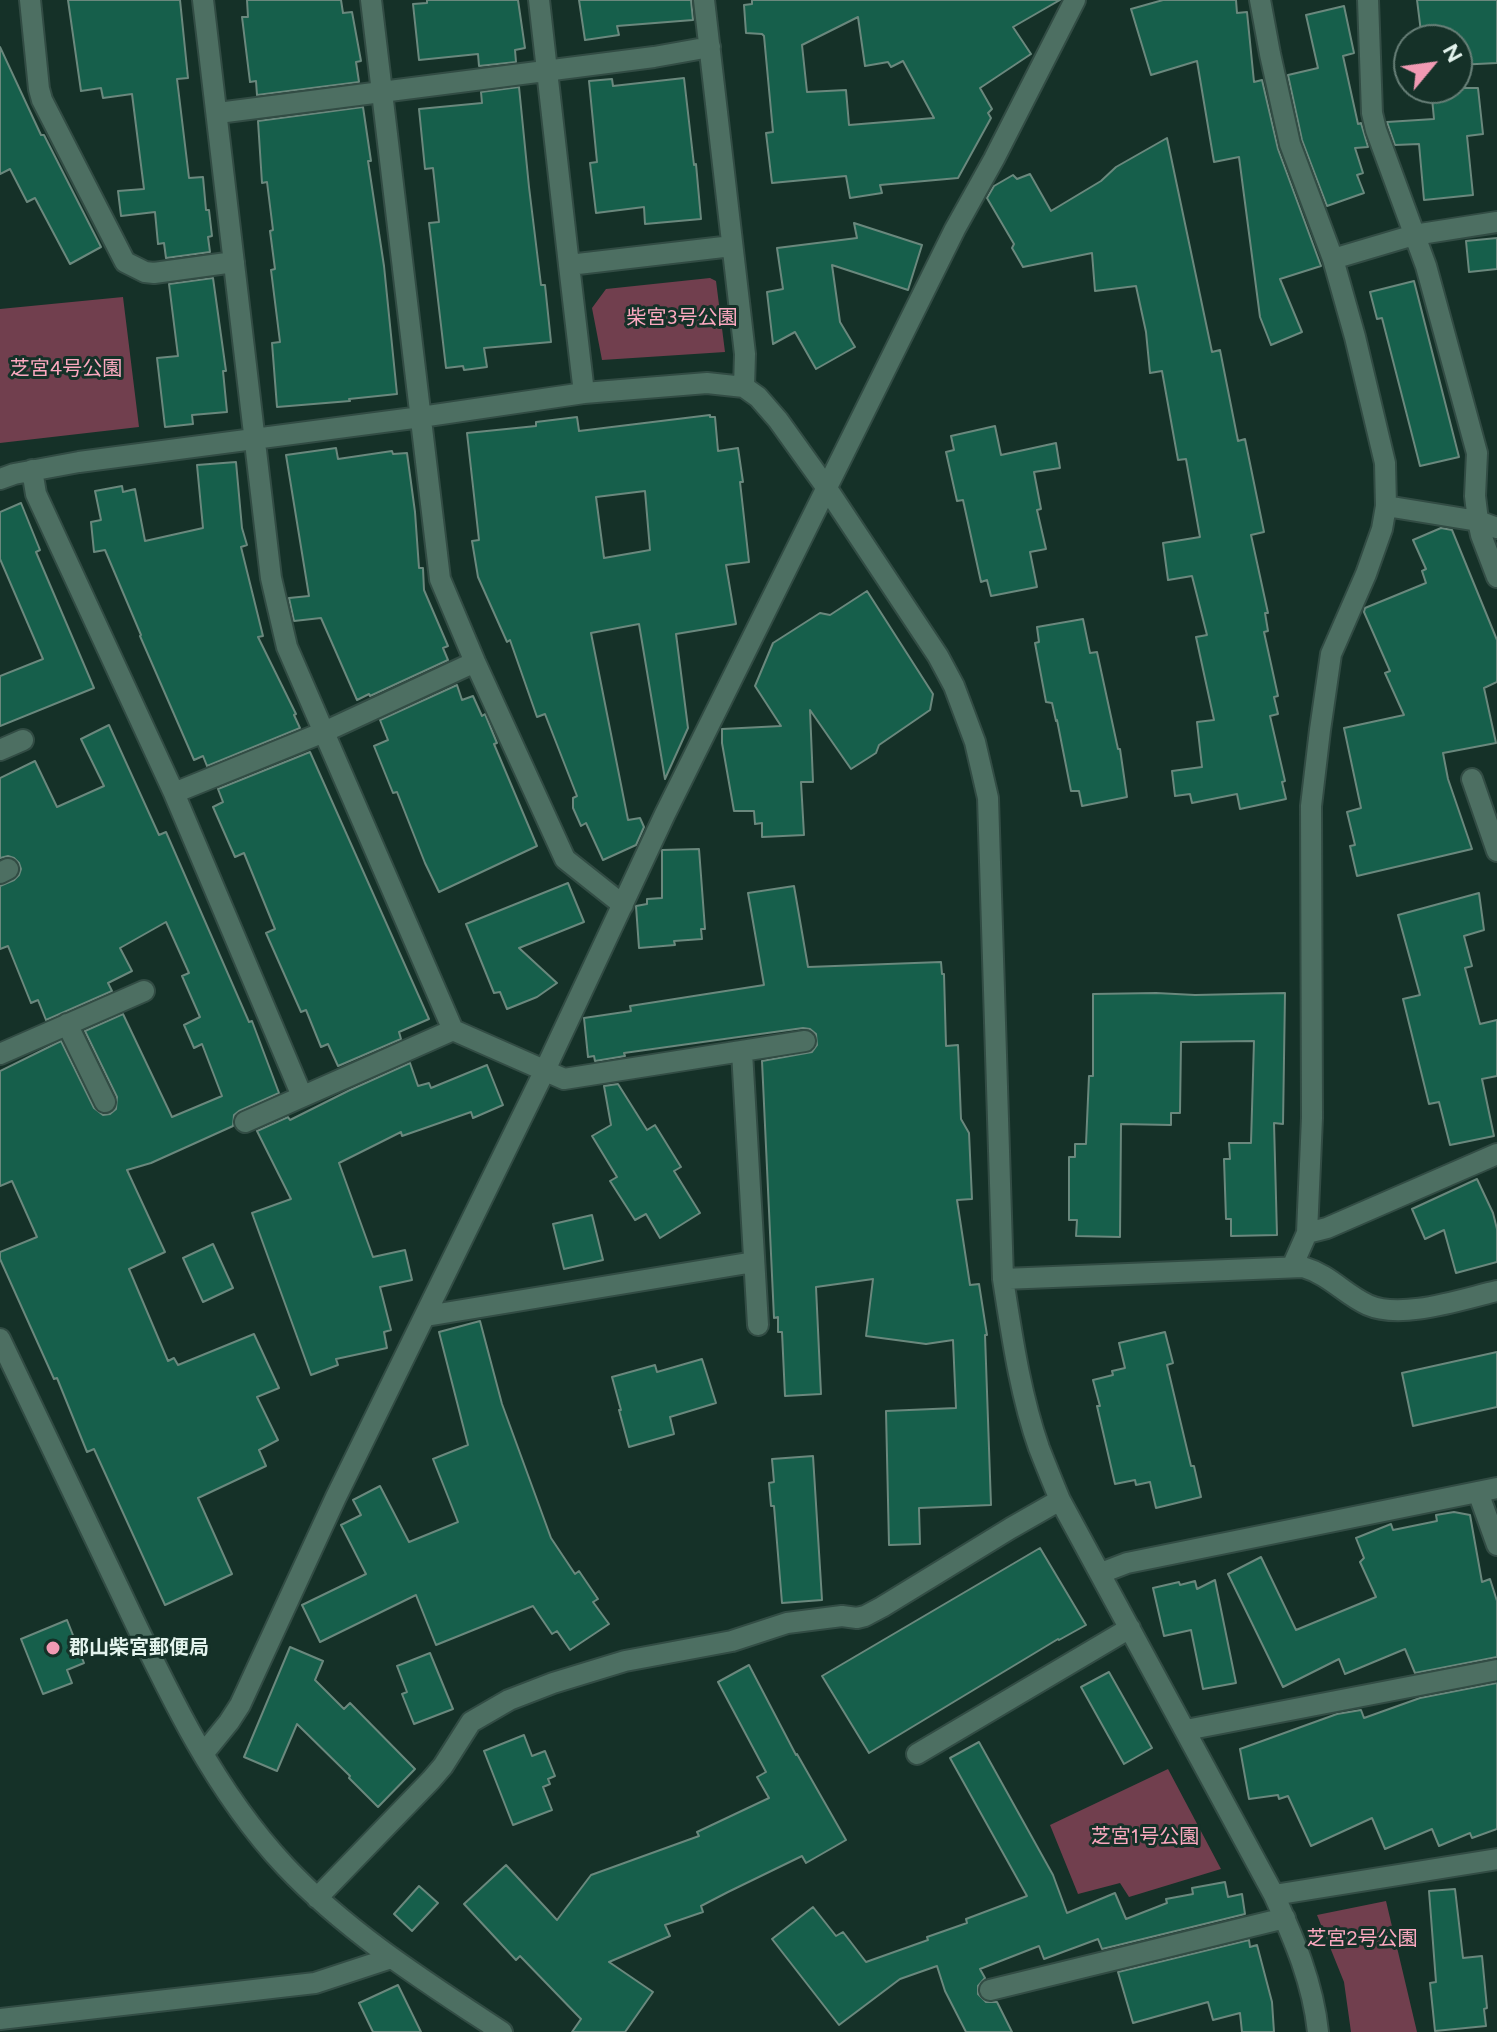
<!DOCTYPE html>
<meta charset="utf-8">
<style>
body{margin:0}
#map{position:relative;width:1497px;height:2032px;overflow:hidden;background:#153128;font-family:Figtree,sans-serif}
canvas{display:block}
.north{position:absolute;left:1393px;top:24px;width:80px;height:80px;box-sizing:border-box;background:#153128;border:2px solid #677f77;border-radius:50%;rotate:61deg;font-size:22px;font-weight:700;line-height:32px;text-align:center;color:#e3f3ed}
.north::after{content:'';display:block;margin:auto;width:28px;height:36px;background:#f19ab3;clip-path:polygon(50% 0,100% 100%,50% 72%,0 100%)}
</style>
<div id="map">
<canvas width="1497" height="2032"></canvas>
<div class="north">N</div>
</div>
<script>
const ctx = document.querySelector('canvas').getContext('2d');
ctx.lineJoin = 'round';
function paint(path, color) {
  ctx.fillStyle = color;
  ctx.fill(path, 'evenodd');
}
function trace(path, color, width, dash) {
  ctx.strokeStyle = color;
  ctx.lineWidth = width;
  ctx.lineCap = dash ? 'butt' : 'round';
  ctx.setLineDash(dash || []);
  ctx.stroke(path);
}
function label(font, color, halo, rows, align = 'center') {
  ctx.font = font + ' Figtree,"Noto Sans JP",sans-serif';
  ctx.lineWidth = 6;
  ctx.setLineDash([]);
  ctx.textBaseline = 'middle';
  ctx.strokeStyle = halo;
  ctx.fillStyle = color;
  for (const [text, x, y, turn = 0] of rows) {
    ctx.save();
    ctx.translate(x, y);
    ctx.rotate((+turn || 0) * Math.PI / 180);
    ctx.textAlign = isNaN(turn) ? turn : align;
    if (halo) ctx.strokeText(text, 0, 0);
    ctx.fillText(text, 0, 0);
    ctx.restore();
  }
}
const green = new Path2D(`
 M710,278L716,281L725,352L602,360L592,308L606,289Z
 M123,297L139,427L0,443V309Z
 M1168,1769L1221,1869L1129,1897L1120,1883L1078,1894L1050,1825Z
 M1386,1901L1417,2032H1351L1344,1982L1317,1915Z`);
const building = new Path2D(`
 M68,0H180L188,78L177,79L189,178L203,177L206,210H209L212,236L208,237L210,252L166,258L164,243L158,244L155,212L121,216L118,191L144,189L132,94L103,98L101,88L81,91Z
 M247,0H341L343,13L352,12L361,61L356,62L359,82L257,95L256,81L250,82L242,17H248Z
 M427,0H518L525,48L515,50L516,62L479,66L478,54L419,60L413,4L427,3Z
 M579,0H691L693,20L617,26L619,35L585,40Z
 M752,0H1060L1013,27L1031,54L980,88L992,109L988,113L991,118L958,178L880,185L882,193L850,198L846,176L772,183L766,133L773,132L764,36L762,34L746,33L744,5L752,4ZM858,17L865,66L888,62L891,67L903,61L934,118L849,125L846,90L807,92L802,45Z
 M1163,0H1236L1237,13L1247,12L1254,82L1262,80L1278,149L1321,266L1280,279L1302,332L1271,345L1260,317L1239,157L1214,162L1197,61L1151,75L1131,9Z
 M1417,0H1497V63L1457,65V40H1422Z
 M1344,6L1354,53L1343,56L1358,124L1361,123L1368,147L1355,148L1363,173L1357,175L1364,193L1327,206L1302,140L1288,75L1318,68L1306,15Z
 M0,47L41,135H44L101,247L70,264L35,198L27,202L10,169L0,174Z
 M684,78L694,165L696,164L701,219L645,224L644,207L596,213L590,163L597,162L589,81L612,79L613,86Z
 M519,87L529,187L541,285H545L551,342L484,348L487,367L464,370L463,366L446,368L429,223L439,222L433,168L425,169L419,109L482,103L481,92Z
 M1431,88H1478L1483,134L1467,136L1473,195L1424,200L1419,144L1395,145L1387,122L1434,119Z
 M363,107L371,161H368L384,266L397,394L349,399L350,401L277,407L272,343L280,342L271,270L275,269L270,231L273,230L267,182L262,183L258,121Z
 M1167,138L1212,352L1220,350L1238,441L1245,439L1264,532L1251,535L1268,613H1265L1268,631L1264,632L1278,696L1274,697L1278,714L1270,716L1285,781L1282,782L1286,799L1240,809L1237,794L1192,803L1190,794L1175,796L1172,771L1202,767L1197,722L1214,720L1196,637L1207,635L1192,576L1168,580L1163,543L1200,537L1186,459L1178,460L1162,371L1150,373L1146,332L1136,286L1095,291L1092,253L1023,267L1012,248L1014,244L987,198L994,186L1013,175L1017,179L1030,174L1051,211L1101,181L1116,167Z
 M854,223L922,245L908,290L832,265L840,322L855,347L816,369L795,332L773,344L767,292L783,289L777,248L857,238Z
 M1497,238V269L1469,272L1466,241Z
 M213,278L226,371H223L227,412L192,415L193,424L165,427L157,358L178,356L169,284Z
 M1414,281L1459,457L1420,466L1382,318L1377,319L1370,292Z
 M710,415V417H715L718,451L738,448L743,482H740L749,562L726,565L736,624L676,634L688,728L665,779L639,624L591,633L628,820L640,818L644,827L636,845L603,860L586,823L581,826L573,808V798L577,796L545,714L537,717L510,640L507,642L478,577L472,541L479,540L467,433L536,426V422L577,417L579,431ZM645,491L650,550L604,558L596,497Z
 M995,426L1001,455L1056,443L1060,468L1034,472L1041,509L1037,510L1046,549L1030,552L1037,587L991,596L987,580L981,582L963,500L957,501L946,452L954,450L951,436Z
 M336,448L338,459L392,451L393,454L407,453L415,512L419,568H423L424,590L448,646L443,648L448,660L370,696L369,694L357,700L321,618L294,621L289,598L309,596L286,455Z
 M236,462L242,528L247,545L241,547L263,636L258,637L296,714L294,715L300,728L207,766L203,756L194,760L140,636L141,635L105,550L94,552L91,522L101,520L95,491L122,486L123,492L135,489L145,541L203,528L197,465Z
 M21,503L40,550L36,552L94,688L0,726V676L43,659L0,559V512Z
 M1441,528L1452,530L1497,640V682L1484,688L1496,743L1443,753L1448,779L1472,849L1357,876L1350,846L1355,845L1347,812L1361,808L1344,728L1404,715L1385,673L1390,671L1364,612L1365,608L1426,583L1422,571L1426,569L1413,540Z
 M867,591L933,694L930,710L879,745L876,753L851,769L810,710L813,782H801L804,835L762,837V823L755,824L754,811H734L722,743V729L781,726L755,686L773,643L820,613L830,615Z
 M1083,619L1090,653L1097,652L1118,749H1120L1127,797L1082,806L1079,791H1071L1057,720L1056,721L1052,703L1046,702L1035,643L1039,642L1037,627Z
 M457,685L462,700L473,696L482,716L485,714L497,743L494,744L537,846L439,892L425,863L397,792L393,793L374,746L388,740L380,720Z
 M109,725L159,835L166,832L249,1022L252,1021L279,1093L239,1111L234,1115L233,1126L151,1163L127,1170L165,1252L129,1269L168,1361L174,1358L178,1365L254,1334L279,1388L257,1397L278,1440L259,1450L266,1466L198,1498L232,1574L165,1605L94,1449L87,1452L57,1378L54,1379L0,1259V1252L37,1237L12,1181L0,1186V1071L61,1041L94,1108L103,1115L110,1114L116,1109L117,1097L85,1031L123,1014L172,1117L222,1096L202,1044L194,1048L184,1025L200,1017L182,976L189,973L166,922L120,948L132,971L108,983L112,991L46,1020L38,1000L31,1003L8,946L0,949V886L14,880L19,875L21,869L19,863L14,858L8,856L0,858V778L35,761L57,807L104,786L81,739Z
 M310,752L429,1019L399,1032L401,1039L338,1066L328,1044L321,1047L306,1010L301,1012L266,933L275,929L244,853L235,857L213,807L223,802L218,789Z
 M699,849L705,929H701L702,939L674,941L675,945L639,948L636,906L647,904V899L662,898V850Z
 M568,883L584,922L519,948L557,983L537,997L507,1009L500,992L494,993L466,924Z
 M794,886L808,967L941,962L942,974H944L946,1046L958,1045L961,1119L969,1133L972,1199L957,1200L970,1285L979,1284L987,1335H985L991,1505L919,1508L920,1544L889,1545L886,1411L956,1408L953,1340L926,1344L866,1336L873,1279L816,1287L821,1394L785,1396L782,1332H778V1317L774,1318L762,1061L812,1052L817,1045L816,1034L810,1029L803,1028L624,1053L625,1056L595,1061L594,1056L588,1057L584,1018L631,1011L630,1006L764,985L748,893Z
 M1479,893L1484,930L1464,936L1472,966L1465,968L1480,1024L1497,1020V1076L1482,1079L1494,1136L1450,1145L1439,1102L1429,1104L1403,999L1420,995L1398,915Z
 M1156,993L1195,995L1285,993L1283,1124L1274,1123L1277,1235L1231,1236V1219H1226L1224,1159H1230L1229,1143H1251L1254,1041L1181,1042L1180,1113H1171V1125L1121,1124L1120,1237L1076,1236L1077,1220H1069V1157H1075V1144H1086L1089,1076H1093V994Z
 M410,1063L418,1086L429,1083L431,1088L487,1065L503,1105L473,1118L471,1112L402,1136L401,1132L339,1163L373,1257L405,1250L412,1280L380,1287L391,1330L384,1332L387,1348L336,1359L338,1365L311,1375L252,1213L291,1199L257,1131L288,1117L290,1120L350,1090Z
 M618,1084L647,1130L655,1125L681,1167L674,1171L700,1213L660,1238L646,1214L635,1220L610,1181L617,1177L592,1136L611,1125L604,1086Z
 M1477,1179L1493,1213L1497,1229V1262L1456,1273L1444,1230L1425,1239L1412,1209Z
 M592,1215L603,1260L564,1269L553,1224Z
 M213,1244L233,1288L203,1302L183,1258Z
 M480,1321L502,1404L551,1538L575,1574L579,1571L598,1599L593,1602L609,1624L570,1650L557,1631L552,1634L533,1606L436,1645L416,1595L320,1642L302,1605L366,1574L341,1525L361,1515L353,1500L380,1486L409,1542L458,1522L433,1459L468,1445L439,1332Z
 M1165,1332L1173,1363L1167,1365L1191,1466H1194L1201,1497L1156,1508L1150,1482L1136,1485L1135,1480L1115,1484L1097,1406H1100L1093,1380L1113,1375L1112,1371L1125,1368L1119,1343Z
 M1497,1352V1407L1413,1426L1402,1373Z
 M702,1359L716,1403L670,1417L674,1434L629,1447L619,1410H621L612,1377L655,1365L657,1372Z
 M813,1456L822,1600L782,1603L774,1506H771L769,1483L774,1482L772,1459Z
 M1454,1512L1470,1515L1482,1582L1490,1579L1497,1601V1657L1415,1673L1405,1649L1345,1674L1339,1659L1283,1687L1228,1574L1261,1557L1296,1630L1376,1597L1360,1562L1364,1558L1356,1538L1391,1524L1393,1530L1437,1521L1436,1515Z
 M1040,1548L1086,1625L1059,1640L1058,1639L869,1753L822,1676Z
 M1215,1580L1236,1683L1203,1689L1191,1630L1164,1636L1153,1588L1179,1582L1180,1585L1195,1581L1197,1589Z
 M67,1620L84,1663L67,1670L72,1683L43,1694L21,1639Z
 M290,1647L323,1661L315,1680L344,1709L350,1703L415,1769L378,1807L349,1778L350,1776L297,1724L277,1771L244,1757Z
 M430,1653L453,1709L414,1724L402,1694L407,1692L397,1666Z
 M749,1665L796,1755L797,1754L846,1840L806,1863L802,1856L728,1892L701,1906L703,1912L665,1925L670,1936L609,1962L653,1992L625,2032H572L581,2019L520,1956L516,1960L464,1904L506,1865L557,1920L591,1875L699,1836L697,1832L769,1798L757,1777L766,1772L718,1682Z
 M1109,1672L1152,1748L1124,1764L1081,1687Z
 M1497,1683V1829L1472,1838L1470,1833L1439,1846L1432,1829L1385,1849L1372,1818L1311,1846L1288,1796L1279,1799L1278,1795L1249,1799L1240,1749L1337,1714L1361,1710L1364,1718L1420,1698Z
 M524,1735L532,1756L545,1751L555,1776L548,1779L550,1784L543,1787L552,1810L513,1825L484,1751Z
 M979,1742L1053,1875L1067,1913L1115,1893L1126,1919L1167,1903L1166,1899L1193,1894L1192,1888L1225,1882L1228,1897L1242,1894L1245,1914L1102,1949L1098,1939L1044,1959L1039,1946L980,1969L985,1978L978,1986V1994L986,2002H997L1012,2032H966L945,1991L937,1966L900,1979L839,2025L772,1939L813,1907L836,1936L843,1932L866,1962L928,1940L927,1937L967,1923L966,1919L1027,1896L950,1758Z
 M419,1886L438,1903L412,1931L394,1914Z
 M1455,1889L1463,1958L1482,1956L1487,2008L1484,2009L1486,2026L1435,2031L1430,1983L1436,1982L1429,1891Z
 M1249,1940L1250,1947L1257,1945L1272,2002L1274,2032H1242L1240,2013L1213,2020L1208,2002L1133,2023L1118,1972Z
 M398,1985L421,2032H373L359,2003Z`);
const minor = new Path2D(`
 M30,0L39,89L42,100L125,262L145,272L154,273L234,262
 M203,0L271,578L287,647L453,1030L564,1079L805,1041
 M371,0L440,579L475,662L565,859L623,905
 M539,0L569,265
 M704,0L745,354L744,387
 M1260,0L1270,54L1290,144L1333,259L1355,337L1385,463L1386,506L1382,529L1366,574L1331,654L1320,730L1311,806L1312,1118L1307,1233
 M1368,0L1372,113L1376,130L1426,266L1477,453L1475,496L1478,521L1481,535L1497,577
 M218,113L654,57L710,47
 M1333,259L1414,235L1497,222
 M584,393L569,265L732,246
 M32,470L36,494L174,793L302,1096
 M0,479L14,474L79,462L421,417L584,393L707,383L744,387L758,397L778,420L826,487L938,656L954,686L975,742L988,798L1003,1279C1012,1336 1020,1394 1039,1448C1046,1466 1053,1483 1060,1500L1274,1895C1294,1939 1313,1983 1318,2032
 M1386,506L1478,521L1497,528
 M0,750L23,740
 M1472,779L1497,851
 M174,793L324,732L475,662
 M0,873L8,869
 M67,1024L105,1102
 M742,1052L758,1325
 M0,1054L144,991
 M245,1122L453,1030
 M1292,1267L1307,1233L1327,1228L1497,1154
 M1003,1279L1303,1267C1330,1275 1344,1294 1368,1305C1402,1320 1462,1299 1497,1291
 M426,1316L754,1262
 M0,1339C40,1423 80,1507 120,1591C166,1688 212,1788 285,1866C348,1933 426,1982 502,2032
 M1478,1492L1497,1545
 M1101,1573L1127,1563L1497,1488
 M1186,1730L1497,1670
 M203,1754L229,1722L240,1705L336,1497L545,1070L665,814L955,229L994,159L1075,0
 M917,1754L1130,1628
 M1274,1895L1497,1859
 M317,1898L431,1780L443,1766L471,1722L509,1700L553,1683L625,1661L732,1641L787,1623L842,1616L857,1618L865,1616L882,1607L1011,1528L1060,1500
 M990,1990L1285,1918
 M0,2019L315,1983L391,1958`);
const markers = [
 [53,1648,8,"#f19ab3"]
];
const parkNames = [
 ["柴宮3号公園",682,318],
 ["芝宮4号公園",66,369],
 ["芝宮1号公園",1145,1837],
 ["芝宮2号公園",1362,1939]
];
const poiNames = [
 ["郡山柴宮郵便局",69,1648]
];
paint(green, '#713f4e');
paint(building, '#165f4b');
trace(building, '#6a887d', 2);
trace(minor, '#324c44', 24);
trace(minor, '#4d6f62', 20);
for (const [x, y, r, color] of markers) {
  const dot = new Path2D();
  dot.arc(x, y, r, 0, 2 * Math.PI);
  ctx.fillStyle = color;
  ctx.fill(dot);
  trace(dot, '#153128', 3);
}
label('20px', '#fca9c0', '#153128', parkNames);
label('bold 20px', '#e3f3ed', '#153128', poiNames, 'left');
</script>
